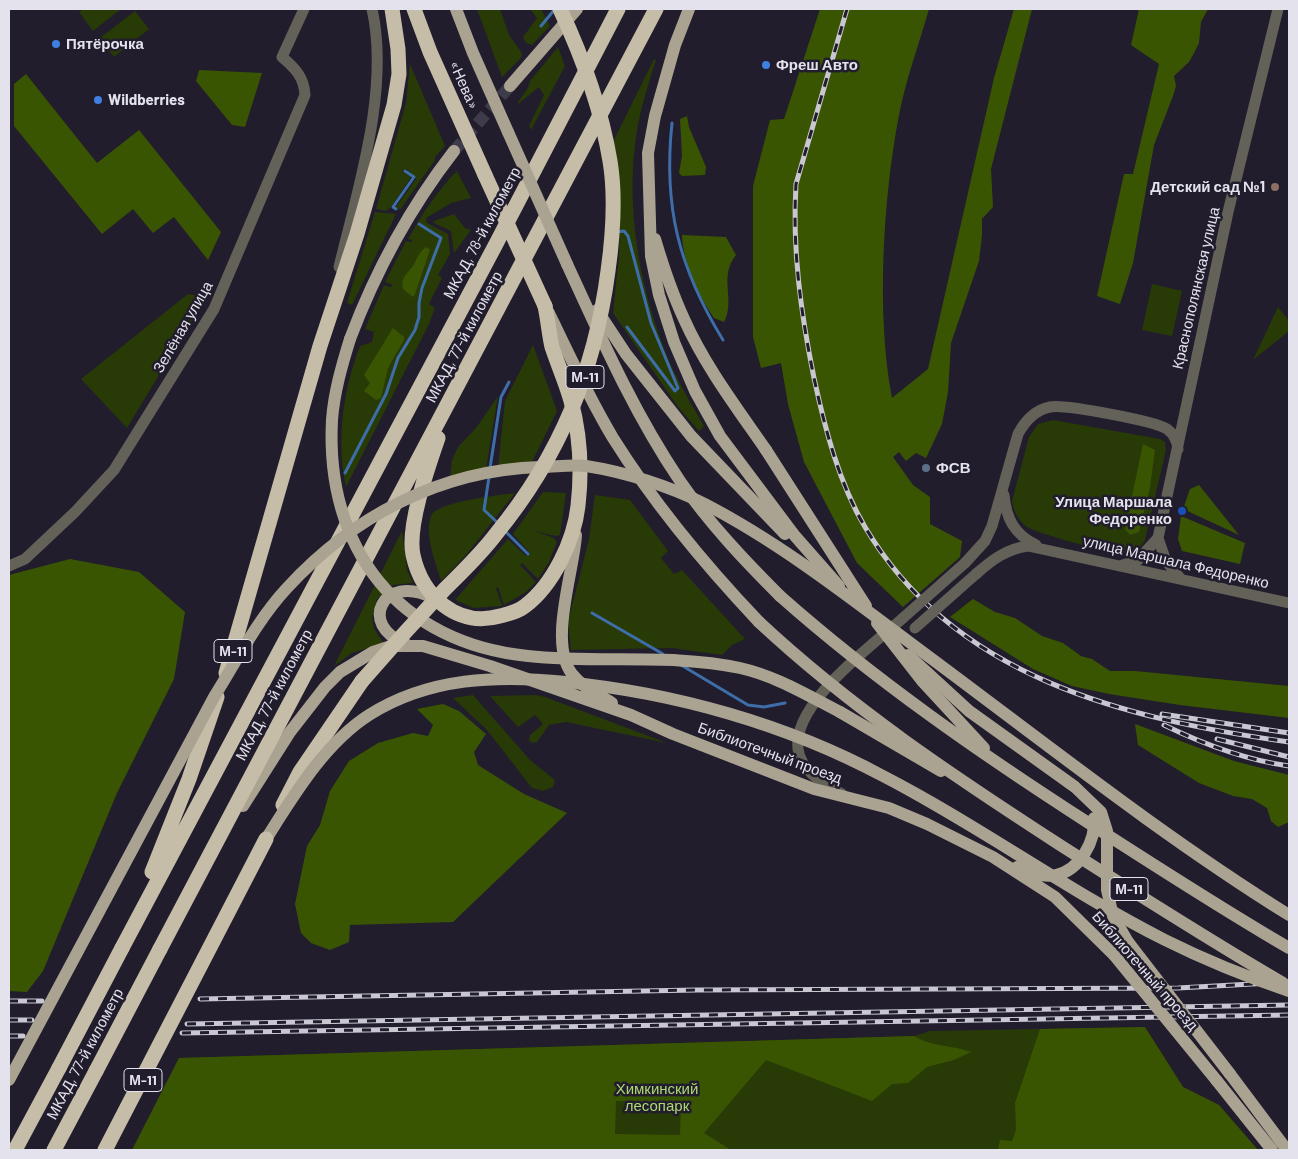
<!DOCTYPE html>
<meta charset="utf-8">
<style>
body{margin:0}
#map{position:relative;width:1298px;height:1159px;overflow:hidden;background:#211d2d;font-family:Barlow,sans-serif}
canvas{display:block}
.frame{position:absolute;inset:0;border:10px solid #e4e2ed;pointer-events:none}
</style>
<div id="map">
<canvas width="1298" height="1159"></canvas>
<div class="frame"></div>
</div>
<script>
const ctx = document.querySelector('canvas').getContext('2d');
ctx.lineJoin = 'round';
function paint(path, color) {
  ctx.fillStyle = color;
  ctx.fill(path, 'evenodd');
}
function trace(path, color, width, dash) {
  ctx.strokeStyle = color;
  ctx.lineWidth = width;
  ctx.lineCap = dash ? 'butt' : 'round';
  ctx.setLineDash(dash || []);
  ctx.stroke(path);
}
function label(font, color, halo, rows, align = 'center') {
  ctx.font = font + ' Barlow,sans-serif';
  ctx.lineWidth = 5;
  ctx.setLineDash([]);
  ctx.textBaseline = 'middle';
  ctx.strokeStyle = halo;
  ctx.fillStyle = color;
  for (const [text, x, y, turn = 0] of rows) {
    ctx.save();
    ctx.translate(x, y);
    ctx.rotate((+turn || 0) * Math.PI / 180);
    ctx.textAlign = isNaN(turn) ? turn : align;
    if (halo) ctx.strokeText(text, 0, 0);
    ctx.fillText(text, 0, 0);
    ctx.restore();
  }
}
const green = new Path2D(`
 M83,9H121L93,31L79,12Z
 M477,9H500L509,35L522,53L521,58L502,77Z
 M530,9H541L550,26L532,45L526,43L523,37L537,18Z
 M135,11L149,29L114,57L100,38Z
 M558,47L565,66L531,130L529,126L544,95L539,87L518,104V102L528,88L530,81Z
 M654,59L656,60C647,88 638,116 635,145C626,221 643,303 674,372C683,391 694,408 704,426L699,431L678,407L613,313L619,256L620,215L612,144Z
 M410,64L445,146L435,157V160L400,210L396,207L416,179L407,169L403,170V172L411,177L391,207L386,211L376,209L406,103Z
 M457,171L471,198L451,203L426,218L427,223L448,234L450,254L438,275L442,278L429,304L435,308L429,324L346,487C336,440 343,390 360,346L372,342L374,332L365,329L384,285L391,287L393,285L385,282L406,241L411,242L412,240L408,239C422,214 438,190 457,171Z
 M375,212L396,214L352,305L347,303Z
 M454,214L465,228L471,230L454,253L451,231L434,223V221Z
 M1152,284L1182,291L1172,336L1142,330Z
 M188,294L206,297L127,428L81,379Z
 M1278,307L1289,321V331L1253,360Z
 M533,345L557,411L532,462L498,468L505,401Z
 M498,396L486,469L450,478L452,460L458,447L476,428Z
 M1053,420L1160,439L1165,442L1166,450L1145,540C1141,547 1135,553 1127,554C1118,556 1036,533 1027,527C1018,520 1014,512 1012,501L1029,437L1038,424Z
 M543,492L566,493L560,535L555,536L532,530L554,538L557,542L549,562L538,579L522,563L520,565L536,582L526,592L504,605L498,587L496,588L502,606L474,608L455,600L508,539L526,556L530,553L513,534Z
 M515,493L466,555L441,581C436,563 424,535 431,516C436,502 499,495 515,493Z
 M595,495L630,500L668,551L661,558L674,574L682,570L745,639L732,645L722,655L672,648L571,650L568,622L589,539Z
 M402,531L407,570L413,583L392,585L377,599L372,618L374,628L383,643L352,653L334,666Z
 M473,695L530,760L555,780L553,787L543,791L532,788L487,730L453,698Z
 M536,695L545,697L667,743L566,722L549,725L537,742L532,743L529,740L530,735L543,724L535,715L518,727L490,696Z
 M1145,1027L1183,1087L1219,1105L1258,1150H132L179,1058L914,1036L930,1031Z`);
const forest = new Path2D(`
 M820,9H929C919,44 906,79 899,115C883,199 876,314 892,398L928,369L994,78L1014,9H1032L991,169L993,207L982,219V235L979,261L951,343L948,392L942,424L926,458L916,453L906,461L899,452L893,457L913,485L930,497V524L962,541L960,557L903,607L857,563L804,462L788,404L781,363L761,368L753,337V186L770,120L784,119Z
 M1139,9H1208L1201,22L1199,43L1194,53L1189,62L1174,76L1176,86L1173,96L1154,145L1133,263L1120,304L1097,296L1124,174H1133L1159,64L1131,45Z
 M199,70L262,73L245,127L232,125L196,81Z
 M26,74L97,163L139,130L221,232L208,260L174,217L153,233L133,209L102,234L14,126V84Z
 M687,116L689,127L706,167L705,175L682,176L679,173L682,156L680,119Z
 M682,235L726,237L736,255C718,277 736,300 724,322L714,318C698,295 683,263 682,235Z
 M426,247L430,250L415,294L413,297L403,289C400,276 409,273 414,264C418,257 419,252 426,247Z
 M393,328L404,337V340L388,368L381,398L376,400L364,391L370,383L364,375Z
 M1143,444L1155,450L1150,487L1139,532L1130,535L1125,529Z
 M1199,485L1239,535L1183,509L1190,489Z
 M1181,516L1245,543L1240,564L1182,551L1178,539Z
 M70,559L139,572L185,612L174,679L117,793L43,971L27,992L9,991V575Z
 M973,599L995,612L1015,618L1042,636L1063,643L1081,656L1092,659L1110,671H1135L1289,686V718L1180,705L1109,694L1072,686L1033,669L950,617Z
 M443,704L459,711L486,734L474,752L478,765L524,794L567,813L453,922L350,925L349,942L330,950L311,943L301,933L295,904L307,846L320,825L330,791L349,761L378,743L413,733L428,736L433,725L417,709Z
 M1135,724L1234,761L1289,775V822L1278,827L1271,821L1267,808L1252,799L1233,796L1199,783L1138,745Z
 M1145,1027L1183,1087L1219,1105L1258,1150H998L1000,1140L1012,1141L1016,1130L1015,1103L1040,1029Z
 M914,1036C932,1047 952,1045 971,1052L954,1060L927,1067L908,1083L892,1084L872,1101L766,1060L704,1133L731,1150H132L179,1058ZM616,1101L681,1102L680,1135L615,1134Z`);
const stream = new Path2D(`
 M541,26L555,9
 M672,123C663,207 679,268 723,340
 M396,209L393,207L414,177L405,171
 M616,232L624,231L628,236L651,323L678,388L675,391L627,327
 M490,468L501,397L509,382
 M345,473L386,394L398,358L415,330L419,317V303L422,288L441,238L419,224
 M489,477L484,510L499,524
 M505,531L528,554
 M592,613L663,654
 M681,665L748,705L764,707L785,703`);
const majorTunnel = new Path2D(`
 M454,151L510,86`);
const minor = new Path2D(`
 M339,267C358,188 390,89 372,9
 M1004,495C1006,518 1014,534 1036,545
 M1158,538L1166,561L1180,578
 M965,563L985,541L992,526L1018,434C1025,421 1035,410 1050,407C1064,404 1155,421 1167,429C1174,434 1177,440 1178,449
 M9,566L25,559L75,512L114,470L214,309L305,95C304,77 295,68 282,57L304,9
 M1120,566L1138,560L1158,538L1228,212L1278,9
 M976,574C992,560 1006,549 1028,546L1289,603
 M842,794C825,784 801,772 798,749C792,703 872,646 903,618`);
const major = new Path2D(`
 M456,9L473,53L508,132
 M689,9L675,45L655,116L648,153L651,256L659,295L674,342L695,391L720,436L795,536L839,586
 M510,86L577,9
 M655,239C663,266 672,293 684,319C705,366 737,408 766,450
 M567,264C601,338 634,413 680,481C709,523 744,560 780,596
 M597,310L626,354L691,436L785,534
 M549,313C569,355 589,398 613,438C655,505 705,565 759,622
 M350,339C376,270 409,209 454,151
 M576,535C574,571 548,643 572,674C582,687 598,694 612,703
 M405,643C358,626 382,572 433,598
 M908,655L969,711L1075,787L1101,812L1107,831V890L1113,916L1128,942
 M840,712L941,771
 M243,806L290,732L325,687L340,672L373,652L391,646H423L490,666L631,715L673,734L814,789L889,808L927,824L993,857L1055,897L1114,955
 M1017,867C1030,871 1042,878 1056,875C1080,870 1096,841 1094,818
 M1230,1074L1287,1150
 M1217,1081L1272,1150`);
const highway = new Path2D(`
 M414,9L430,52L485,175
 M438,438C428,467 407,526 413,555C422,596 457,628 500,616C508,614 518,612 525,606C553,585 574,541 578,506C582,471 580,434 571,401C566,383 558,365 552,347C549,334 548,320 545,306
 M226,673L320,346L357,234L394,105L399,74L398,49L392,9
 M283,805L300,772L362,681
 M152,872L189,779L217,697
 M122,948L496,244L618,9
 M160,949L656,9
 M15,1150L59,1068
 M54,1150L96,1071`);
const rail = new Path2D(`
 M847,9L796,184C792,250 801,314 814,378C825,429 839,483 865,527C955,679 1127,719 1289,742
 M1162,714L1289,733
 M1164,725C1203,744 1246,760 1289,766
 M1217,739L1289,757
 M200,999L697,990L1178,988L1289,982
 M9,1001H42
 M9,1020H32
 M187,1024L1289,1005
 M182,1033L1289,1015
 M9,1036H23`);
const minorBridge = new Path2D(`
 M903,618L965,563
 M915,628L976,574`);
const majorBridge = new Path2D(`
 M508,132L567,264
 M350,339C342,365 334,392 332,420C325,548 398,643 528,656C599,664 670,653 740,668C776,676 807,695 840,712
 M766,450L866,606
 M780,596C876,681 980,753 1087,822C1154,865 1220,908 1289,948
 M759,622C851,708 955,777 1060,845C1134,892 1207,939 1283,983
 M877,623L923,682L984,748
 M266,839C294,795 324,744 369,715C429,677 498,675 566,682C675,693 786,724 883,776C980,826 1068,891 1165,940C1205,960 1247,977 1289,991
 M1128,942L1230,1074
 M1114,955L1217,1081
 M9,1080L214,697C237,660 258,619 287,588C353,516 441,470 540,467C555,467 571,464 586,466C625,472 669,486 705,504C786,546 859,605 932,659C1049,746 1165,838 1289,915`);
const highwayBridge = new Path2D(`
 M485,175L545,306
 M362,681C389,650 416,620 444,590C462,572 481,554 496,534C560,456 595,370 608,271C613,235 616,197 610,161C601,107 583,58 560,9
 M59,1068L122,948
 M96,1071L160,949
 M105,1150L266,839`);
const markers = [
 [56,44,5,"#3f7fe0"],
 [766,65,5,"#3f7fe0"],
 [98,100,5,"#3f7fe0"],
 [1275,187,5,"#8d6e63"],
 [926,468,5,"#5c6f8a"],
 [1182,511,5,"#1a4fb4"]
];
const shields = [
 [585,377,38],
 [233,651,38],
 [1129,889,38],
 [143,1080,38]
];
const shieldNames = [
 ["М-11",585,377],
 ["М-11",233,651],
 ["М-11",1129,889],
 ["М-11",143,1080]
];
const poiNames = [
 ["Пятёрочка",66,44],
 ["Фреш Авто",776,65],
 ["Wildberries",108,100],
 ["Детский сад №1",1265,187,"right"],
 ["ФСВ",936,468],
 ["Улица Маршала",1172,502,"right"],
 ["Федоренко",1172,519,"right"]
];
const streetNames = [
 ["«Нева»",464,85,66],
 ["МКАД, 78-й километр",482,233,-62],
 ["Краснополянская улица",1196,288,-77],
 ["Зелёная улица",183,327,-60],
 ["МКАД, 77-й километр",464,337,-62],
 ["улица Маршала Федоренко",1176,562,13],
 ["МКАД, 77-й километр",274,695,-62],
 ["Библиотечный проезд",770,753,20],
 ["Библиотечный проезд",1145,971,49],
 ["МКАД, 77-й километр",85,1054,-62]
];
const parkNames = [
 ["Химкинский",657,1089],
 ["лесопарк",657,1106]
];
paint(green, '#283a06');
paint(forest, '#3a5502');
trace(stream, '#3e6ea9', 3);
trace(majorTunnel, '#3e3b4a', 12, [12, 6]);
trace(minor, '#646158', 11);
trace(major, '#aaa391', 12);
trace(highway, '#c5bda7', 15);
trace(rail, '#c9c7d2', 5);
trace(rail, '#211d2d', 3, [9]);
trace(minorBridge, '#646158', 11);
trace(majorBridge, '#aaa391', 12);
trace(highwayBridge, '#c5bda7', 15);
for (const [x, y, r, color] of markers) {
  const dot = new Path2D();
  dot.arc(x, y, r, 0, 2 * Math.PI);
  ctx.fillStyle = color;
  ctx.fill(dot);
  trace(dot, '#211d2d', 2);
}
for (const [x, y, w] of shields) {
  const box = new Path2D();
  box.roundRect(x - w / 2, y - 11.5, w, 23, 4);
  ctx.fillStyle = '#211d2d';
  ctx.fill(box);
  trace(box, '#e4e2ed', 1);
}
label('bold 14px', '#e4e2ed', null, shieldNames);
label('bold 15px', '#e4e2ed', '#211d2d', poiNames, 'left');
label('15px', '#e4e2ed', '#211d2d', streetNames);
label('15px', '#add873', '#211d2d', parkNames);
</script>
